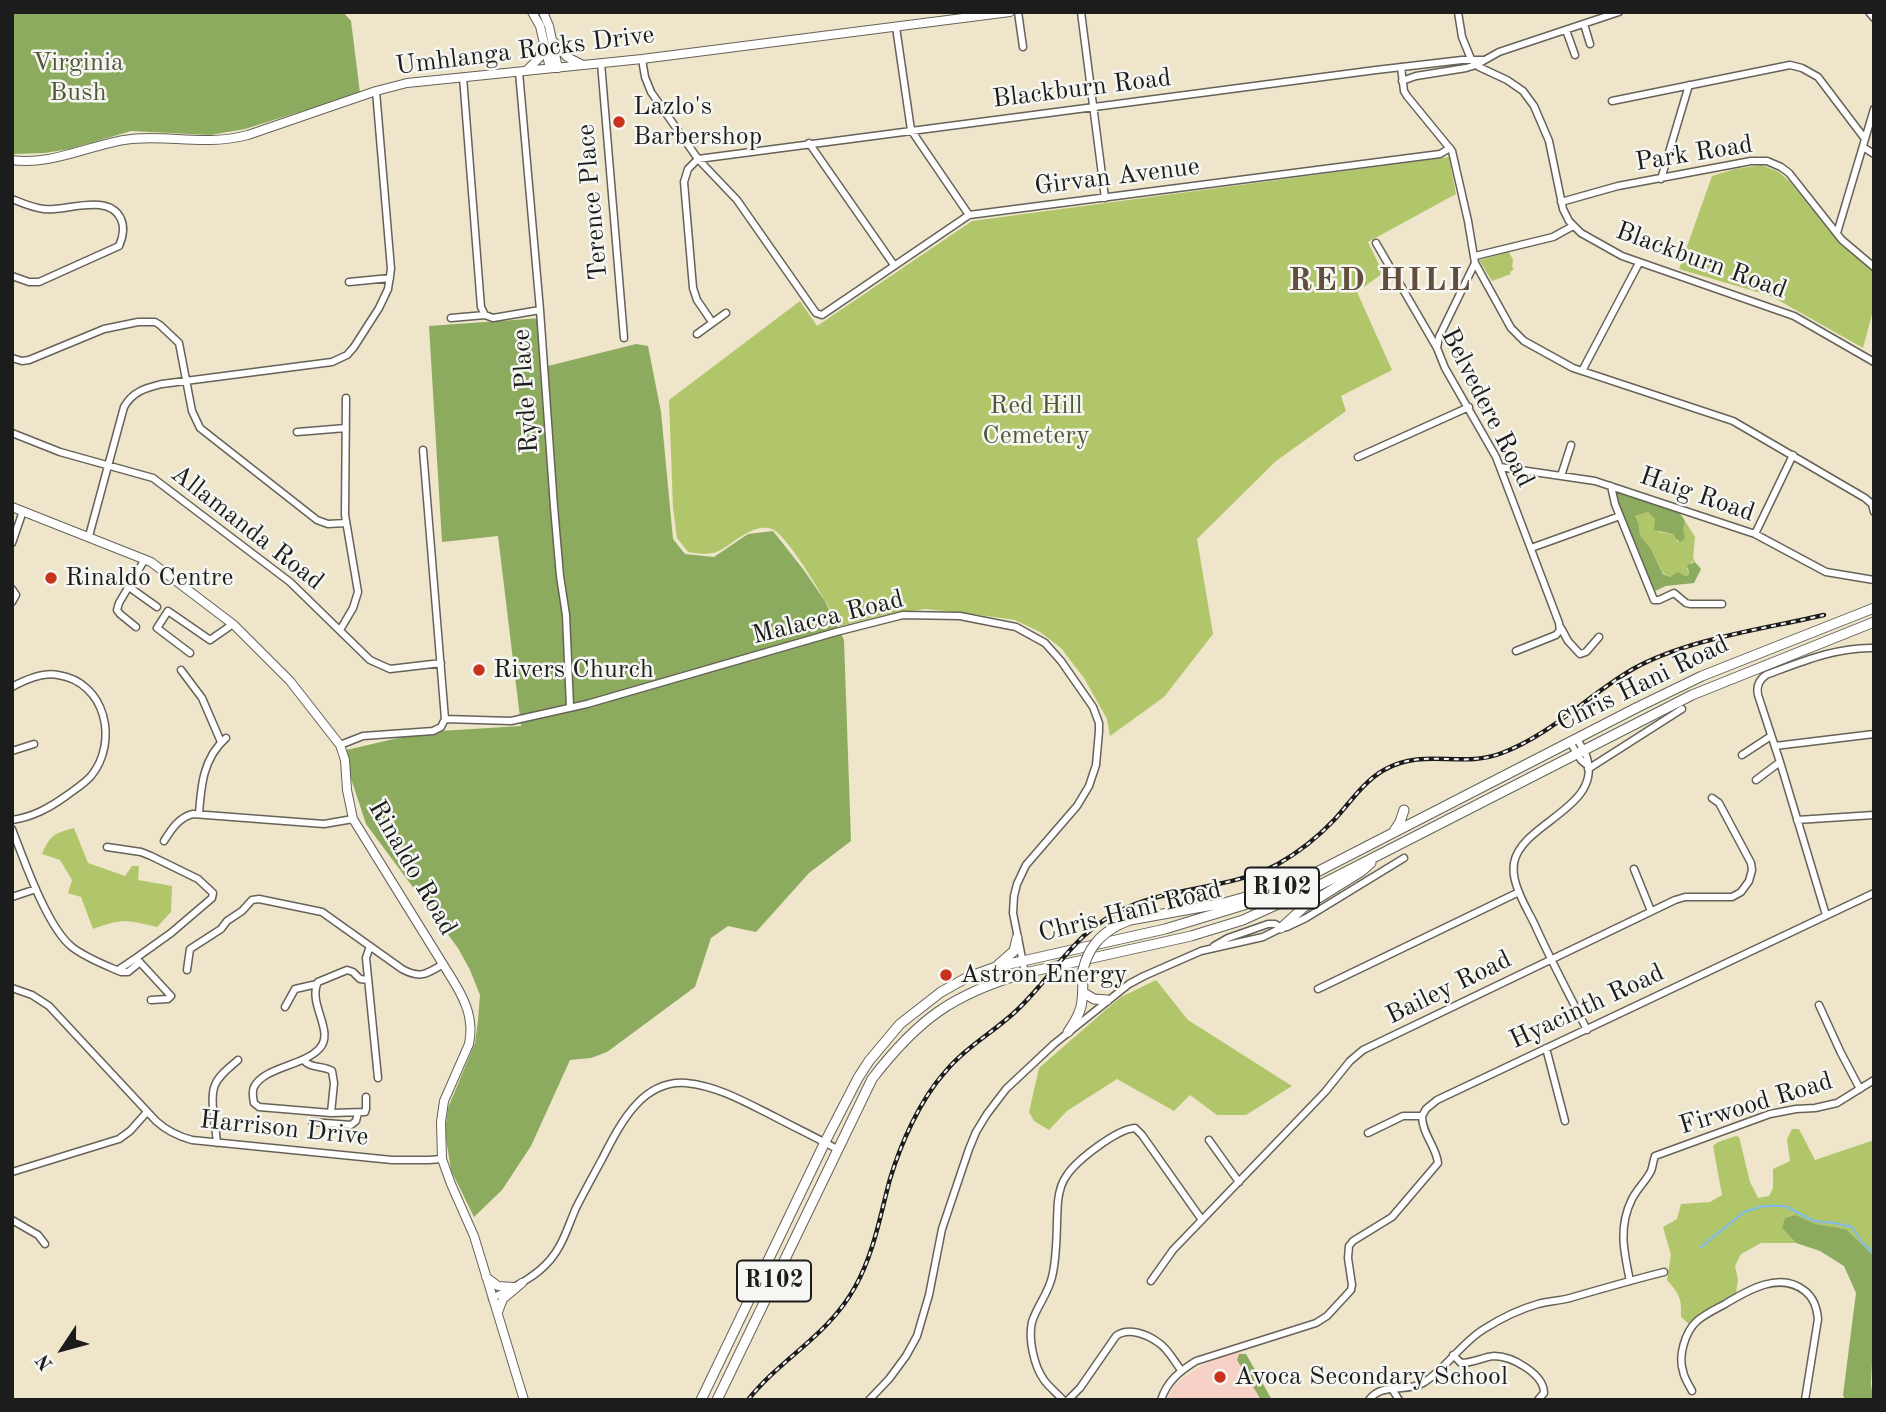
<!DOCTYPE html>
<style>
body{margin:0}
#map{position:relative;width:1886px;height:1412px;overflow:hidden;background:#eee5cb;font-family:"Old Standard TT",serif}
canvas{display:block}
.frame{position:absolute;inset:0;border:14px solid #1c1c1c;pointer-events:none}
.north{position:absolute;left:28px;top:1314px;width:70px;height:70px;-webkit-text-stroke:5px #f6f6f2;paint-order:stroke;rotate:234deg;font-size:19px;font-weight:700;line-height:28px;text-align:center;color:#1c1c1c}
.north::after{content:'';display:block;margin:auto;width:24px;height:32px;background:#1c1c1c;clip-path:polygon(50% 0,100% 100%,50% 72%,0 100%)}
</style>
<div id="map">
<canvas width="1886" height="1412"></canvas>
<div class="frame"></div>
<div class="north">N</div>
</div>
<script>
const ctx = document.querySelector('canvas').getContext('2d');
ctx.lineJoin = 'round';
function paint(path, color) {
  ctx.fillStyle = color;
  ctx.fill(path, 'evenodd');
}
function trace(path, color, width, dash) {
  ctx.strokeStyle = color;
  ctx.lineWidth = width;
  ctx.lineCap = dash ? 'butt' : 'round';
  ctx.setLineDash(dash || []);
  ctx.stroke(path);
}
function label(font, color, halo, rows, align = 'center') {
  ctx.font = font + ' "Old Standard TT",serif';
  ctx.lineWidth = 5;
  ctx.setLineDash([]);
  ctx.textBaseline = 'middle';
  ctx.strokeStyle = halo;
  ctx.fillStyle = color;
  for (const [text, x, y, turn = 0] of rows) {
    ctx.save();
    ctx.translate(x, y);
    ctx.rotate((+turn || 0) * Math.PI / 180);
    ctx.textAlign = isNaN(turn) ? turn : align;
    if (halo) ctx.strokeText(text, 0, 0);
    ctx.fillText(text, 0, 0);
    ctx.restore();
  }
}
const built = new Path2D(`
 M1240,1350L1269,1400H1166L1175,1384L1196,1369L1208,1362Z`);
const green = new Path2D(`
 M1449,157L1456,194L1368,242L1383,273L1357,292L1392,370L1341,396L1346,411L1276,461L1197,539L1213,634L1164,697L1110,736L1107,719L1084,678L1061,648L1040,632L1015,620L973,614L925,609L884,615L840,626C829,607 789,536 772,529C764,526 754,529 747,533C720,548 722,558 688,552L677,538L673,507L669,400L800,301L817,326L972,221Z
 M1762,165L1779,172L1790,182L1842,246L1874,271V307L1863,348L1771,296L1679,269L1712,176L1735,169Z
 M1509,252L1513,260L1512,267L1514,269L1510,272L1511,274L1492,281L1479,260Z
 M1648,512L1655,519L1659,532L1673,534L1678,542L1685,521L1695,537L1693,558L1695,562H1691L1687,569L1689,573L1688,576L1670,577L1663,573L1651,549L1640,535L1639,524L1635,516Z
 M74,828L88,863L125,876L132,866H139L138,880L172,886L171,912L157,927C128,920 122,918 93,929L81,897L68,893L72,880L60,860L42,854C50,835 55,833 74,828Z
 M1156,980L1188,1020L1292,1086L1246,1115H1217L1190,1095L1174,1111L1117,1079L1067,1111L1049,1130L1034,1121L1029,1112L1039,1068L1109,1007L1121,997Z
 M1792,1129H1799L1815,1160L1874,1140V1256L1846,1229L1814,1224L1796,1215L1782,1228L1796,1243H1761L1741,1254L1735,1266L1738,1280L1736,1293L1701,1314L1689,1324L1681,1317C1682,1298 1679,1294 1667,1280L1671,1255L1663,1227L1677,1219L1681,1204L1710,1202L1722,1195L1713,1146L1718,1142L1736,1136L1739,1137L1750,1182L1758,1198L1769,1196L1773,1188V1169L1790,1161L1787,1139Z`);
const forest = new Path2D(`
 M12,12H343L351,21L360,93L245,129L210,135L131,131L70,149L44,153L12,154Z
 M541,318L544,367L636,344L648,346L661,412L673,539L685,554L714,557L748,534L773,531L803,569L825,601L844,640L851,841L809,873L756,932L728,926L711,938L695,987L607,1052L591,1058L570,1060L531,1146L502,1190L474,1217L451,1170L445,1132L448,1108L475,1043L478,1020L480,995L470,970L458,948L366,824L342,751L424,732L521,726L498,536L442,542L429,326Z
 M1619,492H1623L1679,512L1685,521L1683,530L1685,538L1681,542L1676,539L1673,534L1654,530L1655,519L1648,512L1635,516L1639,524L1640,535L1651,549L1663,574L1670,577L1678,572L1685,576H1688L1689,573L1687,565L1695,562L1701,569L1694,583L1666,586L1655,591L1616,498V495Z
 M1796,1215L1815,1224L1846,1229L1874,1256V1322L1871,1383L1873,1400H1845L1843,1395L1856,1293L1844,1266L1820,1251L1796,1243L1782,1228L1785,1218Z
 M1239,1354H1246L1272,1400H1261L1237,1360Z`);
const stream = new Path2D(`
 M1701,1247L1744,1212L1764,1206H1785L1814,1221L1834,1223L1852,1227L1862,1242L1874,1254
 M12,1397L15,1400`);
const street = new Path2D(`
 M1018,12L1023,47
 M1081,12L1105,198
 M1458,12L1462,37L1471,59L1479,67L1507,80L1523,91L1534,106L1549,141L1563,209L1569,221L1581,233L1622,256L1794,316L1874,362
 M1869,12L1874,18
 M1584,24L1590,44
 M896,27L911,130L969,215
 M1566,30L1575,55
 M642,59L645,77L651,92L698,159L737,200L816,313L822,315L969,215L1440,154L1450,148
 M601,63L624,338
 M1401,67L1404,91L1407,96L1452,151L1468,221L1475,263L1511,328L1524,341L1573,368L1733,421L1865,498L1872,504L1874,512
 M519,72L540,310L554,507L560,576L566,615L570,707
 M463,77L481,307L485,315
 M1402,81L1416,76L1466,68L1476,65L1499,52L1619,12
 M1612,101L1790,65L1802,68L1818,77L1865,139
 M809,143L894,265
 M1863,147L1874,154
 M1661,179L1689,85
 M12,199C22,203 33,208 44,209C64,212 109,192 121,219C125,228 123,237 119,246L39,282H29L12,276
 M1561,202L1618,186L1751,161H1767L1781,167L1789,173L1842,240L1874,267
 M1837,233L1874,109
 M1376,243L1437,348L1445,368L1496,457L1559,623L1560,630L1556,635L1516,651
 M1475,256L1553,237L1573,226
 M349,282L390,278
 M451,318L485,315L493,318L540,310
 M712,322L697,300L693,288L684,182L688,169L698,159L1376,70L1462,60H1483
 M697,334L726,313
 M1437,348L1439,337L1475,263
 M12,358L22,361L29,360L104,329L138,322H155L160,325L179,343L192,411L200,428L317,520L328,524L346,523
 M1582,371L1639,263
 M297,432L346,428
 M12,433L60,452L153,478L290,582L370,660L390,669L441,663
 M423,450L445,719
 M1358,457L1469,407
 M1500,467L1595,481L1755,534L1826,572L1874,580
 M1561,476L1571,445
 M1611,486L1615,504L1654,600H1659L1674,593L1686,603L1690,604H1722
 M1755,534L1793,455
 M89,536L124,407C133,391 146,388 162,384L332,362L347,355L354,347L379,308L388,289L391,269L376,91
 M12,543L23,511
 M1531,548L1620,516
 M129,587L157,607
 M12,589L16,595L12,602
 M136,627L120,614L117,610L119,603L145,559
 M1561,628L1568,641L1580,654L1586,652L1599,637
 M340,630L353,608L358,592L345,515L346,398
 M190,653L157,628L168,611L210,640L233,624
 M181,670L202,698L221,742
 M12,687C25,680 43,672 58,675C106,682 119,742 91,776C84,784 74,790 66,796C49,808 33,817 12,820
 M1577,739C1580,745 1585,751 1587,758C1602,808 1521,823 1514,863C1513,870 1514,878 1516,884C1520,898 1528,911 1534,923C1550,959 1569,994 1587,1030
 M1570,742L1581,760L1587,765
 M340,745L363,736L433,731L441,727L445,719L511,721L587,704L836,632L903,615L960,616L1016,627L1045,643L1061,661L1093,707L1099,723V731L1096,765L1089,786L1077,806L1026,865L1017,884L1014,896L1013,913L1025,973
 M1775,746L1874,734
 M12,751L34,744
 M1742,755L1771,736
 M1588,769L1682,709
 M1756,780L1780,762
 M199,814C201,786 203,758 226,738
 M1797,820L1874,815
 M12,829C24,860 47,927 72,947C86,958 105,965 121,972H128L139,963
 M164,841C171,830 179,817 193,814L324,824L353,819
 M107,847L141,852L151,856L198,879L213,893L212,898L171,933L136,958L171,996L168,999L151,1000
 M1634,869L1651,911
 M12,897L36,889
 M1826,915L1780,762L1758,695C1756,686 1759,680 1766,675C1801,662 1836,647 1874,648
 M370,946L366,958L378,1078
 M1214,946L1228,938L1268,924H1275L1281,928
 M118,970L136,958
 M187,970L190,949L221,929L227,921L242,911L252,900L259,899L322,912L402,969C420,979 427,974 443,964
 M12,988L32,995L49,1006L156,1121C167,1131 177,1136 192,1140L392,1160H429L442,1159
 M1318,989L1519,892
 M1819,1005L1841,1053L1860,1089
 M285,1007L295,989L317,984
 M1546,1048L1565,1121
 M304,1060C310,1069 323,1065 332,1071L334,1083L331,1113
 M366,1097V1109L365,1112L331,1113L259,1107L254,1103C253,1098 252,1091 254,1087C264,1067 303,1066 319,1049C336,1032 307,1004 318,982L347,970L353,972L360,979L368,980
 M1422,1116L1426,1109L1437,1100L1874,893
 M312,1122L351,1125L356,1121L358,1113
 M1368,1133L1403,1116H1422
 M1209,1140L1239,1182
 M217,1143C216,1128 209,1098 215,1085C219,1075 230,1067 238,1060
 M12,1172L119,1139L130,1131L147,1112
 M12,1220L38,1235L45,1244
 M1151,1281L1173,1250L1325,1092L1350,1061L1363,1050L1675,900L1685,897H1732L1741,892L1749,881L1752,870L1751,863L1719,803L1712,798
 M1630,1281C1624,1252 1618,1227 1632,1199C1637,1189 1646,1181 1651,1171C1653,1166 1653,1161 1655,1156L1770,1114L1796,1109L1815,1108L1837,1103L1874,1080
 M492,1298C512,1288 535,1278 550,1260C563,1245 568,1226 576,1208C584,1192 593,1176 601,1161C619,1127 640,1080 686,1083C718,1086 747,1103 775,1117C796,1128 817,1138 837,1149
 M1453,1355L1461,1363C1473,1363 1483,1357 1494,1356C1512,1356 1544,1374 1544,1393L1538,1400
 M1392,1389L1399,1400
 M1692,1391C1689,1385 1684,1378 1683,1371C1678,1356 1685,1332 1697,1321C1705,1314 1716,1309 1725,1304C1748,1290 1780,1271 1805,1291C1814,1298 1817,1308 1818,1319L1805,1400
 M869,1400L889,1379L906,1356L917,1336L929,1295L942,1229L969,1149L976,1132L987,1114L1006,1089L1054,1044L1129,984L1144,976L1201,951L1263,937L1281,928L1287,927L1306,918L1404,858
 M1063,1400C1057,1393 1049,1387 1044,1380C1034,1366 1028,1339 1032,1322C1037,1306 1048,1294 1052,1277C1058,1253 1056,1226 1058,1201C1059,1192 1061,1183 1067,1175C1077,1160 1117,1129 1135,1128L1142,1135L1202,1220
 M1068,1400L1080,1388L1116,1336C1128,1327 1147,1334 1159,1343C1168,1349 1174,1361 1181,1370
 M1161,1400C1167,1381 1180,1371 1196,1361L1316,1323L1327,1316L1351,1290L1352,1285L1348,1258L1349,1246L1353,1241L1392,1217L1438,1163C1436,1146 1422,1134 1422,1116
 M1369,1400C1382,1382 1406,1393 1423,1383C1445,1370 1461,1343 1484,1329C1500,1319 1520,1309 1538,1304C1548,1301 1559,1301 1570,1298C1601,1289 1632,1280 1664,1272`);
const secondary = new Path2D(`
 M532,12L540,26L550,68
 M543,12L549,26L558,68
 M554,42L567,57L581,64
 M528,69L541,56L543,46
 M12,160C48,166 88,146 124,140C152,135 182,141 211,140C223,140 236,138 248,135L376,91L407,83L642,59L1010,12
 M12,507L151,562L234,625L290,681L340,745L345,760L347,790L353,819L454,982C466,1002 474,1020 469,1044L444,1101L441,1122L442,1159L451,1184L474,1236L524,1400
 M486,1277L498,1286L514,1287
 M498,1312L503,1299L522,1283`);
const primary = new Path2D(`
 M1394,831L1400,822L1404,810
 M1118,925L1130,920L1224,903L1260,893
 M1281,928L1304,907L1362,871L1371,863
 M998,965L1014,951L1017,938
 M1084,993L1094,999L1107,1000
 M1068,1032C1086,1006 1082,1000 1083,970
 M701,1400L825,1142L858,1078L869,1061L900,1024L941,992L968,977L996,967L1165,929L1244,905L1315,873L1638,707L1702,676L1874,608
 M717,1400L872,1079C918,1019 953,994 1025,973L1191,936L1243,920L1320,885L1692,695L1874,622`);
const rail = new Path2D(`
 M748,1400C781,1358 828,1336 855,1287C874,1253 880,1216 890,1179C901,1143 920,1100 945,1072C965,1048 992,1033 1015,1012C1056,974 1074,930 1128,907C1177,886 1231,889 1278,864C1299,852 1318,837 1334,820C1350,803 1363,782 1384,770C1425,747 1461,769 1502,753C1552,734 1588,695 1633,669C1687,639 1764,629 1824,615`);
const primaryBridge = new Path2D(`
 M1083,970C1088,948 1100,935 1118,925`);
const markers = [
 [619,122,7,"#c8321e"],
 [51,578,7,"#c8321e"],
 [479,670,7,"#c8321e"],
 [946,975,7,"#c8321e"],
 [1220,1377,7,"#c8321e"]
];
const shields = [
 [1282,888,74],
 [774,1281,74]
];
const shieldNames = [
 ["R102",1282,888],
 ["R102",774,1281]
];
const streetNames = [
 ["Umhlanga Rocks Drive",525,51,-7],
 ["Blackburn Road",1082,89,-7],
 ["Park Road",1694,154,-9],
 ["Girvan Avenue",1117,177,-7],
 ["Terence Place",593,202,-95],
 ["Blackburn Road",1701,261,20],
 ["Ryde Place",526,391,-94],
 ["Belvedere Road",1487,408,63],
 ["Haig Road",1697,495,19],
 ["Allamanda Road",247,528,38],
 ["Malacca Road",828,618,-14],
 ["Chris Hani Road",1643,684,-26],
 ["Rinaldo Road",412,868,60],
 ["Chris Hani Road",1130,912,-14],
 ["Bailey Road",1449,988,-26],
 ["Hyacinth Road",1587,1007,-25],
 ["Firwood Road",1756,1104,-17],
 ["Harrison Drive",284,1129,6]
];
const parkNames = [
 ["Virginia",78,63],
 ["Bush",78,93],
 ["Red Hill",1036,406],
 ["Cemetery",1036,436]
];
const poiNames = [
 ["Lazlo's",633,107],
 ["Barbershop",633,137],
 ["Rinaldo Centre",65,578],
 ["Rivers Church",493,670],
 ["Astron Energy",960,975],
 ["Avoca Secondary School",1234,1377]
];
const districtNames = [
 ["RED HILL",1380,281]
];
paint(built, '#f7d1c6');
paint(green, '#b1c66a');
paint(forest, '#8cab5e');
trace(stream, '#7fbbf1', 2);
trace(street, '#666259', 9);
trace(secondary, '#666259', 10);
trace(primary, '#666259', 11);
trace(street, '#fff', 6);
trace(secondary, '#fff', 8);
trace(primary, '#fff', 9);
trace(rail, '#1c1c1c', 4.5);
trace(rail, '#f6f6f2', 2, [5]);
trace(primaryBridge, '#666259', 11, []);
trace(primaryBridge, '#fff', 9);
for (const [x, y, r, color] of markers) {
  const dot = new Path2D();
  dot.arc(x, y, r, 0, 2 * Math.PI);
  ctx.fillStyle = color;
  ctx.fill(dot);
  trace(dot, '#f6f6f2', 2.5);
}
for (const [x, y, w] of shields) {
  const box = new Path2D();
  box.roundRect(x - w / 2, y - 20.5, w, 41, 5);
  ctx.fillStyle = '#f6f6f2';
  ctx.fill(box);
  trace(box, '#1c1c1c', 2);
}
label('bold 24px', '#1c1c1c', null, shieldNames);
label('26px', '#1c1c1c', '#f6f6f2', streetNames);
label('26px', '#505837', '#f6f6f2', parkNames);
label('26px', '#1c1c1c', '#f6f6f2', poiNames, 'left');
ctx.letterSpacing = '2px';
label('bold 33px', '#624e3d', '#f6f6f2', districtNames);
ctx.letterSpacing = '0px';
</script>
